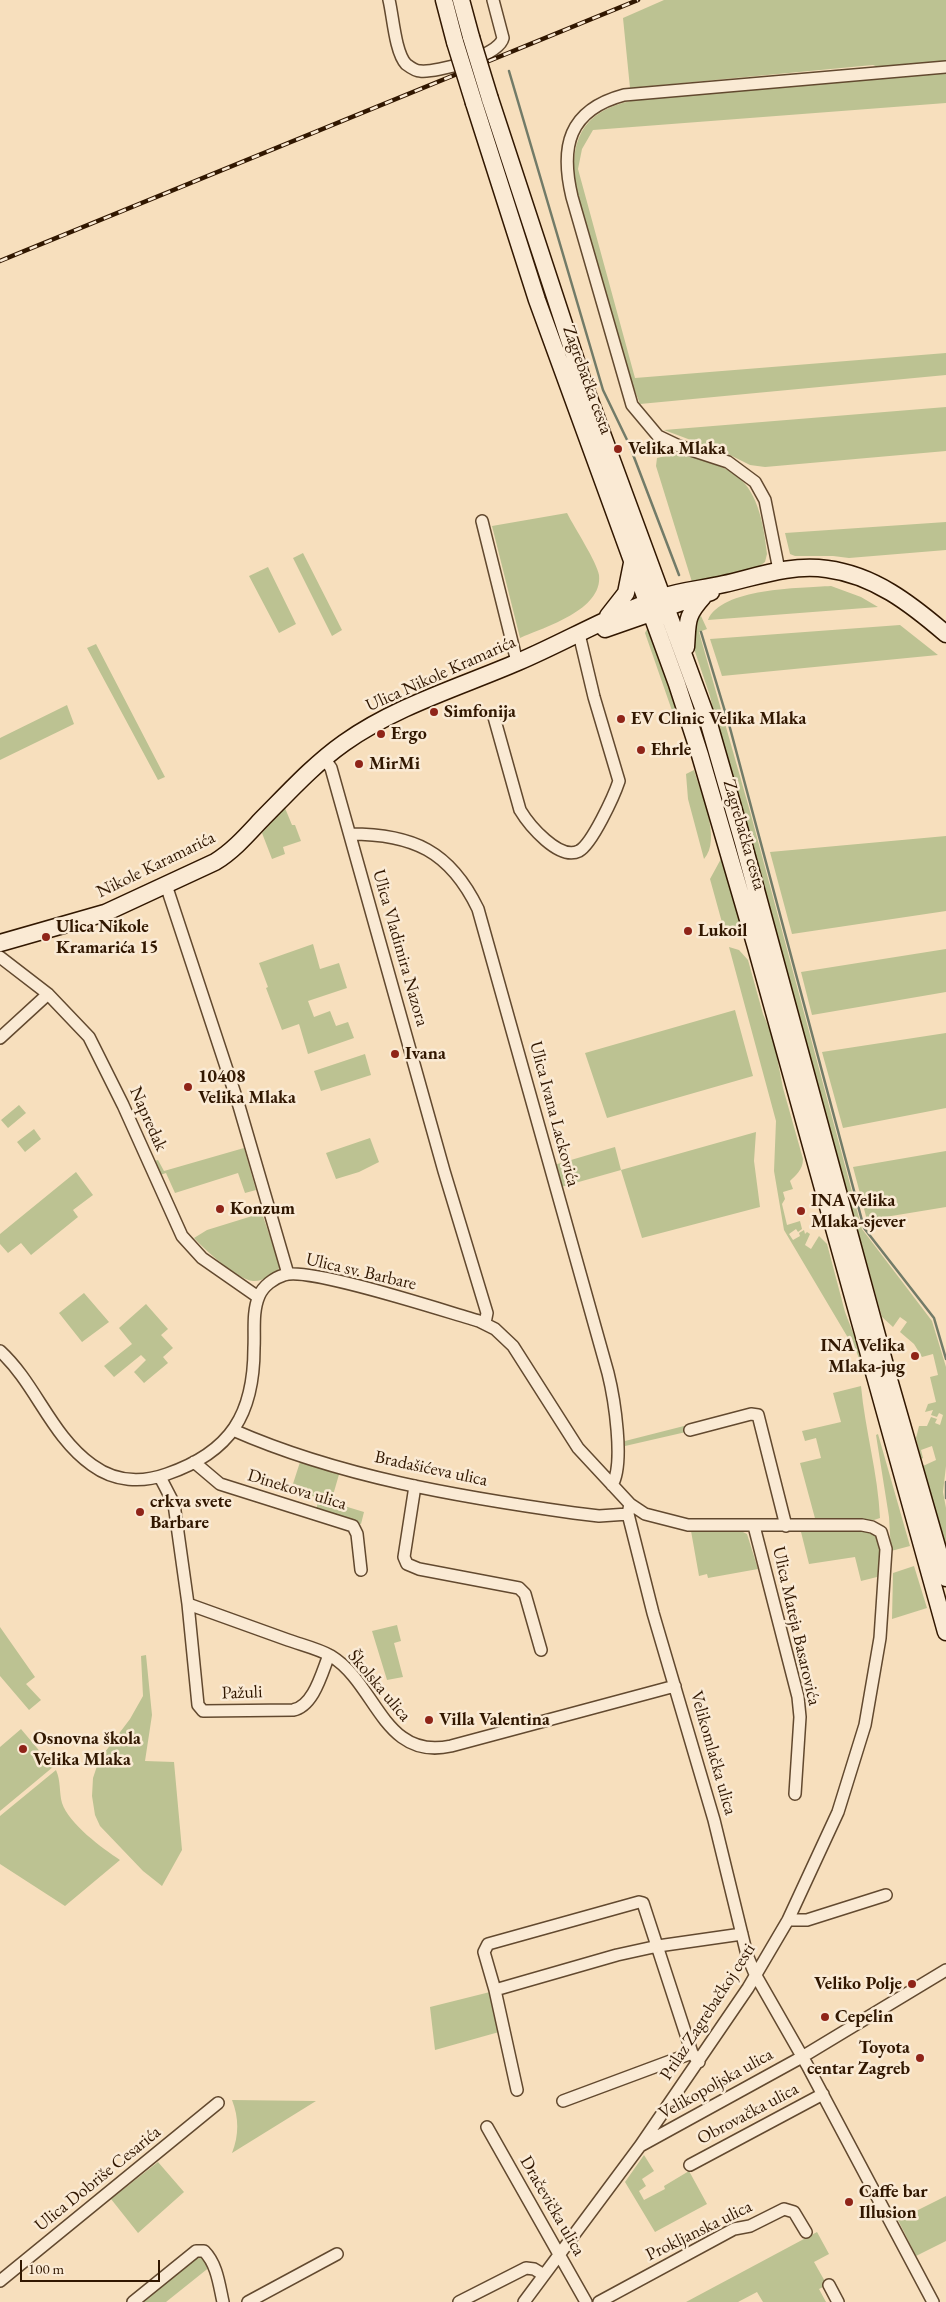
<!DOCTYPE html>
<meta charset="utf-8">
<style>
body{margin:0}
#map{position:relative;width:946px;height:2302px;overflow:hidden;background:#f7dfbd;font-family:"EB Garamond",serif}
canvas{display:block}
.scale{position:absolute;left:20px;top:2260px;width:140px;height:22px;box-sizing:border-box;border:2px solid #311700;border-top:0;padding-left:6px;font-size:15px;line-height:18px;white-space:nowrap;color:#311700;-webkit-text-stroke:4px #faead4;paint-order:stroke}
</style>
<div id="map">
<canvas width="946" height="2302"></canvas>
<div class="scale">100 m</div>
</div>
<script>
const ctx = document.querySelector('canvas').getContext('2d');
ctx.lineJoin = 'round';
function paint(path, color) {
  ctx.fillStyle = color;
  ctx.fill(path, 'evenodd');
}
function trace(path, color, width, dash) {
  ctx.strokeStyle = color;
  ctx.lineWidth = width;
  ctx.lineCap = dash ? 'butt' : 'round';
  ctx.setLineDash(dash || []);
  ctx.stroke(path);
}
function label(font, color, halo, rows, align = 'center') {
  ctx.font = font + ' "EB Garamond",serif';
  ctx.lineWidth = 5;
  ctx.setLineDash([]);
  ctx.textBaseline = 'middle';
  ctx.strokeStyle = halo;
  ctx.fillStyle = color;
  for (const [text, x, y, turn = 0] of rows) {
    ctx.save();
    ctx.translate(x, y);
    ctx.rotate((+turn || 0) * Math.PI / 180);
    ctx.textAlign = isNaN(turn) ? turn : align;
    if (halo) ctx.strokeText(text, 0, 0);
    ctx.fillText(text, 0, 0);
    ctx.restore();
  }
}
const green = new Path2D(`
 M664,0H946V62L880,68L873,65L630,88L623,18Z
 M946,72V103L593,130L582,149L578,169L635,378L946,353V375L640,404L630,378L576,189C567,134 588,106 643,99Z
 M946,407V451L765,467L750,465L728,454L664,430Z
 M679,453C698,460 722,464 737,476C759,493 764,528 767,554L765,562L758,567L692,582L656,466L657,458Z
 M567,513C574,527 597,562 599,575C603,610 545,627 520,638L492,526Z
 M946,522V550L849,558L833,556H795L790,554L785,533Z
 M303,553L342,630L332,636L293,558Z
 M268,567L296,624L279,633L249,576Z
 M831,586L861,597L878,607L708,620C721,588 800,588 831,586Z
 M701,616L707,629L699,632L751,815L862,1229L932,1321L946,1367V1466L943,1492L946,1508V1553L923,1466L936,1460L932,1446L921,1450L923,1458L921,1459L916,1438L919,1426H927L931,1417L937,1419L935,1423L940,1425L943,1415L939,1413L937,1417L931,1415L933,1410L925,1412L928,1404L936,1402L930,1377L938,1375L933,1354L922,1357L914,1344L900,1332L907,1322L900,1317L893,1327L882,1317L726,764L710,696L691,640L692,620Z
 M900,625L938,655L722,676L710,639Z
 M647,629L651,633L671,687L680,727L677,725L645,633Z
 M96,644L165,777L158,780L87,648Z
 M67,705L74,724L0,760V738Z
 M694,770C701,794 722,839 704,859L688,799L686,774Z
 M285,808L292,825H295L301,841L283,847L285,854L272,859L262,833Z
 M946,836V911L792,934L770,852Z
 M722,857L746,938L734,935L726,937L710,879Z
 M313,944L320,969L339,963L347,988L308,1001L314,1017L330,1011L336,1026L348,1022L354,1038L308,1054L299,1024L282,1030L266,988L268,987L259,963Z
 M729,947L739,950L748,960L763,1014L773,1037L783,1088L803,1159C803,1170 795,1176 790,1181L793,1189L783,1192L785,1199L782,1204L787,1225L800,1221L802,1229L798,1232L796,1229L789,1234L793,1240L800,1236L799,1233L804,1230L805,1234L807,1232L810,1234L805,1245L811,1249L819,1236L827,1244L845,1312L860,1351L866,1379L857,1353L784,1230L774,1171L776,1121Z
 M946,949V992L812,1015L801,972Z
 M735,1010L753,1076L607,1118L585,1053Z
 M946,1033V1108L843,1128L822,1052Z
 M365,1054L371,1075L321,1091L314,1071Z
 M19,1105L26,1113L8,1128L1,1120Z
 M34,1129L41,1139L25,1152L17,1142Z
 M756,1132L754,1161L760,1207L642,1238L621,1170L561,1187L554,1165L615,1147L621,1170Z
 M370,1138L379,1162L359,1172L336,1179L326,1153Z
 M244,1148L256,1190L245,1193L238,1173L175,1193L166,1173L157,1176L151,1162L158,1160L164,1171Z
 M946,1151V1207L867,1220L853,1167Z
 M76,1172L93,1195L73,1210L78,1217L31,1255L21,1243L8,1253L0,1244V1234Z
 M262,1213L280,1267C275,1274 262,1282 253,1281C238,1280 204,1249 194,1238L207,1230Z
 M84,1293L109,1322L82,1342L59,1313Z
 M146,1304L168,1329L161,1335L173,1348L163,1357L168,1363L144,1383L134,1372L146,1360L141,1355L114,1377L104,1366L132,1344L119,1328Z
 M861,1386C865,1430 878,1473 880,1518L871,1521L816,1522L800,1463L821,1458L816,1438L805,1441L802,1431L841,1422L833,1393Z
 M684,1426L686,1432L625,1446V1441Z
 M878,1434L910,1546L891,1551L889,1517L876,1435Z
 M301,1459L340,1471L331,1502L364,1512L361,1524L316,1510L319,1498L291,1490Z
 M869,1530L880,1538L881,1576L861,1581L855,1557L809,1564L801,1532Z
 M691,1531L743,1532L747,1534L758,1569L708,1578L707,1574L699,1576Z
 M914,1566L927,1608L892,1619L893,1573Z
 M397,1625L401,1641L394,1643L403,1677L387,1680L372,1631Z
 M0,1627L35,1677L26,1684L41,1700L29,1710L0,1676Z
 M146,1655L152,1715L145,1761L174,1762L182,1850L162,1886L143,1871L100,1826L95,1815L92,1796L93,1778L99,1760L130,1719L143,1696L141,1656Z
 M21,1729L53,1767L0,1811V1747Z
 M56,1770C61,1781 59,1792 62,1803C69,1824 102,1848 120,1860L65,1906L0,1864V1816Z
 M490,1992L499,2032L435,2050L430,2007Z
 M232,2100L316,2101L232,2153C239,2135 239,2118 232,2100Z
 M644,2155L654,2171L642,2179L646,2186L639,2191L644,2200L665,2189L664,2186L689,2171L707,2204L655,2232L625,2182Z
 M158,2162L184,2192L138,2233L111,2199Z
 M946,2196V2241L916,2256L898,2220Z
 M817,2232L829,2254L814,2262L827,2285L819,2289L826,2302H763L757,2292L738,2302H686Z
 M200,2255L211,2266L166,2302H139L192,2258Z`);
const stream = new Path2D(`
 M509,71L603,390L629,444L679,575
 M701,632L730,728L864,1228L934,1318L946,1359
 M946,1482V1498`);
const street = new Path2D(`
 M389,0C393,16 395,52 406,64C410,67 415,71 420,71C437,73 499,56 503,38L493,0
 M482,521L517,662
 M779,570L765,500L755,482L728,462L679,446L658,436L632,405L572,197C560,147 568,110 624,95L946,67
 M494,717L520,810C529,825 559,861 579,851C592,844 614,796 619,781L594,697L579,634
 M324,758L331,768L444,1171L487,1313L485,1323
 M350,834C413,834 450,851 478,909L608,1373C614,1397 625,1464 612,1485
 M166,885L239,1106L288,1274
 M0,957L48,994L89,1037L123,1105L182,1236L202,1258L258,1297
 M0,1038L48,994
 M0,1351C36,1384 51,1436 92,1465C115,1482 142,1483 167,1474C231,1452 254,1414 254,1348C255,1332 252,1312 259,1296C263,1286 274,1278 284,1275C308,1266 447,1312 479,1321L495,1329L513,1346L578,1448L630,1504L645,1514L688,1525H862L872,1527L881,1532L886,1549L880,1638L865,1725L838,1812L788,1920L748,1988L640,2146
 M233,1430C340,1477 460,1497 574,1513L599,1516L628,1514
 M690,1430L751,1414L758,1415L786,1526
 M194,1462L220,1484L353,1526L357,1534L361,1570
 M160,1477L174,1504L188,1604C221,1616 255,1628 288,1640C302,1645 319,1649 331,1656C377,1684 383,1761 451,1746L675,1686
 M415,1486L404,1557L407,1564L419,1569L519,1588L525,1594L541,1650
 M630,1504L628,1514L653,1613L714,1820L747,1955L755,1974L807,2065L933,2302
 M754,1526L798,1697L800,1717L795,1794
 M188,1604L198,1705L203,1711L293,1710C314,1706 322,1672 329,1655
 M788,1920H807L886,1895
 M495,1990L484,1952L488,1944L639,1902L643,1903L692,2053L699,2062
 M517,2090L495,1990L617,1955L658,1946L742,1934
 M563,2101L692,2053
 M487,2127L586,2302
 M690,2165L823,2094
 M0,2281L218,2103
 M829,2285L838,2302
 M133,2302L196,2251H204C217,2264 219,2284 223,2302
 M248,2302L337,2254
 M459,2302L526,2268L534,2269L544,2275
 M524,2302L640,2146L802,2057L946,1970
 M599,2302L734,2229L750,2226L784,2209L794,2212L806,2232`);
const secondary = new Path2D(`
 M444,0L455,42
 M461,0L471,37
 M490,99L582,379L709,724L743,842L888,1376L946,1578
 M474,103L537,300L677,684L700,755L756,947L946,1632
 M608,616L626,593L632,563
 M605,629L711,592
 M686,647C688,622 685,617 703,597
 M0,943L105,913L215,862C233,851 247,835 261,820C288,793 313,765 344,743C396,706 460,687 518,662C567,641 612,614 663,597C683,590 704,589 724,584C759,576 791,564 827,569C874,575 911,604 946,634`);
const rail = new Path2D(`
 M0,261L638,0`);
const secondaryBridge = new Path2D(`
 M471,37L490,99
 M455,42L474,103`);
const markers = [
 [618,449,5,"#8f2418"],
 [434,712,5,"#8f2418"],
 [621,719,5,"#8f2418"],
 [381,734,5,"#8f2418"],
 [641,750,5,"#8f2418"],
 [359,764,5,"#8f2418"],
 [688,931,5,"#8f2418"],
 [46,937,5,"#8f2418"],
 [395,1054,5,"#8f2418"],
 [188,1087,5,"#8f2418"],
 [220,1209,5,"#8f2418"],
 [801,1211,5,"#8f2418"],
 [915,1356,5,"#8f2418"],
 [140,1512,5,"#8f2418"],
 [429,1720,5,"#8f2418"],
 [23,1749,5,"#8f2418"],
 [912,1984,5,"#8f2418"],
 [825,2017,5,"#8f2418"],
 [920,2058,5,"#8f2418"],
 [849,2202,5,"#8f2418"]
];
const streetNames = [
 ["Zagrebačka cesta",587,380,70],
 ["Ulica Nikole Kramarića",441,674,-24],
 ["Zagrebačka cesta",744,835,74],
 ["Nikole Karamarića",156,865,-26],
 ["Ulica Vladimira Nazora",400,948,74],
 ["Ulica Ivana Lackovića",554,1114,75],
 ["Napredak",148,1119,66],
 ["Ulica sv. Barbare",361,1272,13],
 ["Bradašićeva ulica",431,1469,12],
 ["Dinekova ulica",297,1490,17],
 ["Ulica Mateja Basarovića",796,1626,77],
 ["Školska ulica",379,1686,50],
 ["Pažuli",242,1693,-2],
 ["Velikomlačka ulica",713,1753,74],
 ["Prilaz Zagrebačkoj cesti",708,2012,-57],
 ["Velikopoljska ulica",716,2084,-29],
 ["Obrovačka ulica",748,2114,-28],
 ["Ulica Dobriše Cesarića",98,2179,-39],
 ["Dračevička ulica",552,2206,60],
 ["Prokljanska ulica",699,2231,-26]
];
const poiNames = [
 ["Velika Mlaka",628,449],
 ["Simfonija",444,712],
 ["EV Clinic Velika Mlaka",631,719],
 ["Ergo",391,734],
 ["Ehrle",651,750],
 ["MirMi",369,764],
 ["Ulica Nikole",56,927],
 ["Kramarića 15",56,948],
 ["Lukoil",698,931],
 ["Ivana",405,1054],
 ["10408",198,1077],
 ["Velika Mlaka",198,1098],
 ["INA Velika",811,1201],
 ["Mlaka-sjever",811,1222],
 ["Konzum",230,1209],
 ["INA Velika",905,1346,"right"],
 ["Mlaka-jug",905,1367,"right"],
 ["crkva svete",150,1502],
 ["Barbare",150,1523],
 ["Villa Valentina",439,1720],
 ["Osnovna škola",33,1739],
 ["Velika Mlaka",33,1760],
 ["Veliko Polje",902,1984,"right"],
 ["Cepelin",835,2017],
 ["Toyota",910,2048,"right"],
 ["centar Zagreb",910,2069,"right"],
 ["Caffe bar",859,2192],
 ["Illusion",859,2213]
];
paint(green, '#bcc292');
trace(stream, '#727b68', 2.5);
trace(street, '#62492f', 14);
trace(secondary, '#311700', 19);
trace(street, '#faead4', 11);
trace(secondary, '#faead4', 16);
trace(rail, '#311700', 4.5);
trace(rail, '#faead4', 2.5, [8]);
trace(secondaryBridge, '#311700', 19, []);
trace(secondaryBridge, '#faead4', 16);
for (const [x, y, r, color] of markers) {
  const dot = new Path2D();
  dot.arc(x, y, r, 0, 2 * Math.PI);
  ctx.fillStyle = color;
  ctx.fill(dot);
  trace(dot, '#faead4', 2);
}
label('18px', '#311700', '#faead4', streetNames);
label('bold 18px', '#311700', '#faead4', poiNames, 'left');
</script>
